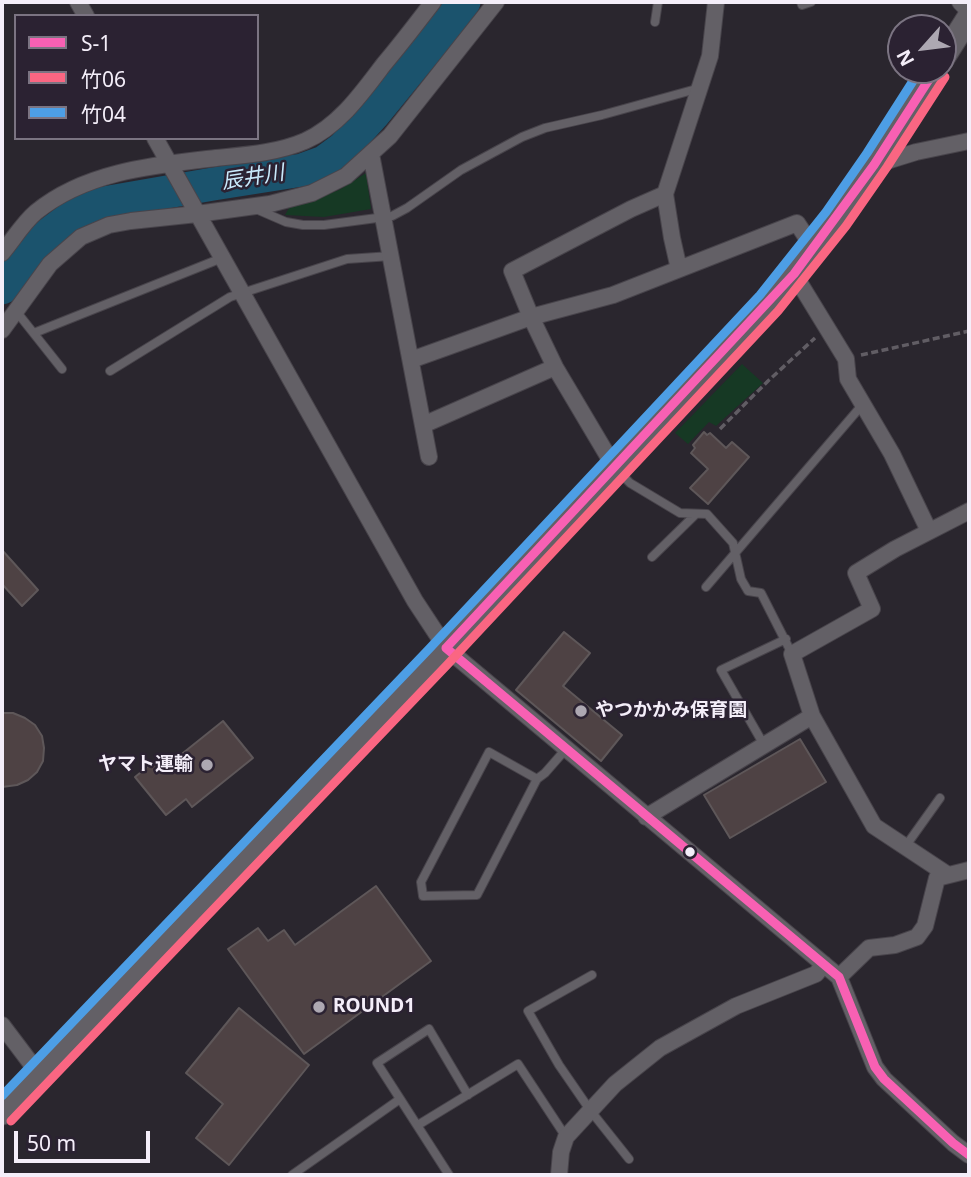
<!DOCTYPE html>
<meta charset="utf-8">
<style>
body{margin:0}
#map{position:relative;width:971px;height:1177px;overflow:hidden;background:#2a262e;font-family:"Noto Sans","Noto Sans JP",sans-serif}
canvas{display:block}
.frame{position:absolute;inset:0;border:4px solid #f4eef9;pointer-events:none}
.legend{position:absolute;left:14px;top:14px;width:245px;height:126px;box-sizing:border-box;background:#2b2232;border:2px solid #7b7482;margin:0;padding:9px 12px;list-style:none;font-size:21px;color:#f4eef9}
.legend li{display:flex;align-items:center;gap:14px;height:35px}
.legend b{width:35px;border:2px solid #7b7482}
.north{position:absolute;left:887px;top:14px;width:70px;height:70px;box-sizing:border-box;background:#2b2232;border:2px solid #7b7482;border-radius:50%;rotate:242deg;font-size:19px;font-weight:700;line-height:28px;text-align:center;color:#f4eef9}
.north::after{content:'';display:block;margin:auto;width:24px;height:32px;background:#ada8b2;clip-path:polygon(50% 0,100% 100%,50% 72%,0 100%)}
.scale{position:absolute;left:14px;top:1131px;width:136px;height:32px;box-sizing:border-box;border:4px solid #f4eef9;border-top:0;padding-left:9px;font-size:21px;line-height:24px;white-space:nowrap;color:#f4eef9;-webkit-text-stroke:5px #2b2232;paint-order:stroke}
</style>
<div id="map">
<canvas width="971" height="1177"></canvas>
<div class="frame"></div>
<ul class="legend">
<li><b style="height:9px;background:#f860b3"></b>S-1</li>
<li><b style="height:9px;background:#fa6682"></b>竹06</li>
<li><b style="height:9px;background:#4d9ee5"></b>竹04</li>
</ul>
<div class="north">N</div>
<div class="scale">50 m</div>
</div>
<script>
const ctx = document.querySelector('canvas').getContext('2d');
ctx.lineJoin = 'round';
function paint(path, color) {
  ctx.fillStyle = color;
  ctx.fill(path, 'evenodd');
}
function trace(path, color, width, dash) {
  ctx.strokeStyle = color;
  ctx.lineWidth = width;
  ctx.lineCap = dash ? 'butt' : 'round';
  ctx.setLineDash(dash || []);
  ctx.stroke(path);
}
function label(font, color, halo, rows, align = 'center') {
  ctx.font = font + ' "Noto Sans","Noto Sans JP",sans-serif';
  ctx.lineWidth = 5;
  ctx.setLineDash([]);
  ctx.textBaseline = 'middle';
  ctx.strokeStyle = halo;
  ctx.fillStyle = color;
  for (const [text, x, y, turn = 0] of rows) {
    ctx.save();
    ctx.translate(x, y);
    ctx.rotate((+turn || 0) * Math.PI / 180);
    ctx.textAlign = isNaN(turn) ? turn : align;
    if (halo) ctx.strokeText(text, 0, 0);
    ctx.fillText(text, 0, 0);
    ctx.restore();
  }
}
const green = new Path2D(`
 M366,173L371,209L324,217L285,215L289,208L339,190Z
 M742,364L763,383L716,426L709,422L688,444L675,433Z`);
const river = new Path2D(`
 M2,288L37,243L77,213L98,204L213,184L302,170L324,162L343,148L373,115L440,33L464,2`);
const building = new Path2D(`
 M704,432L707,435L710,433L726,448L732,442L749,457L708,504L690,488L708,469L691,453L695,448L693,445Z
 M2,550L38,590L22,606L2,584Z
 M564,632L590,653L563,686L622,735L601,761L516,690Z
 M2,713H13L25,718L35,725L42,736L44,748L43,761L37,772L28,780L17,785L2,787Z
 M223,721L253,758L192,807L186,799L166,815L135,777L156,760L163,769Z
 M800,739L826,782L730,838L704,795Z
 M376,886L431,961L304,1054L228,949L258,928L268,941L284,930L295,945Z
 M239,1008L309,1065L229,1165L196,1138L223,1104L186,1073Z`);
const path = new Path2D(`
 M861,355L969,331
 M720,429L768,381L815,338`);
const lane = new Path2D(`
 M801,2L802,5L811,2
 M655,22L658,2
 M256,209L286,222L303,225H324L392,216L407,208L461,170L522,137L545,128L602,115L700,88
 M16,311L62,369
 M34,333L222,258
 M110,371L230,297L347,259L391,256
 M616,469L630,483L680,513L707,514L733,543L741,579L748,591L761,593L792,654
 M652,557L696,514
 M706,587L863,404
 M764,745L721,670L786,639
 M537,779L489,752L421,882L423,896L477,895L537,779L545,773L566,749
 M905,847L940,798
 M592,975L528,1011L559,1065L590,1110L629,1159
 M418,1125L518,1064L566,1137
 M292,1175L400,1099
 M449,1175L377,1063L429,1029L468,1095`);
const street = new Path2D(`
 M78,2L86,16
 M960,2L969,11
 M155,138L415,601L446,648L839,977L875,1067L884,1079L953,1143L969,1155
 M371,154L429,457
 M874,165L916,152L969,141
 M665,194L672,238L679,269
 M2,253C13,240 23,223 36,212C86,171 155,165 216,158C246,155 277,153 305,141C339,126 362,93 384,64C401,44 417,23 433,2
 M794,274L846,359L848,379L892,454L929,531
 M2,330L50,264L81,237L109,225L131,221L197,214L270,204L312,193L346,176L390,136L496,2
 M411,360L531,317L613,295L797,223L814,249
 M423,425L555,367
 M615,468L555,367L531,317L512,271L631,209L665,194L710,56L716,2
 M812,716L874,826L948,875
 M646,817L812,716L792,654L872,609L856,573L895,549L969,511
 M839,977L869,948L895,945L917,937L925,926L937,878L969,870
 M2,1025L39,1074
 M559,1175L561,1152L566,1137L615,1084L660,1048L736,1006L816,974L824,964`);
const secondary = new Path2D(`
 M943,58L969,17
 M2,1113L438,657L769,303C832,231 884,150 935,70`);
const bus1 = new Path2D(`
 M446,648L794,274L874,165L935,70
 M446,648L839,977L875,1067L884,1079L953,1143L969,1155`);
const bus2 = new Path2D(`
 M11,1121L447,665L778,311L846,226L887,167L945,77`);
const bus3 = new Path2D(`
 M2,1096L429,649L760,295L826,212L867,153L920,70`);
const markers = [
 [581,711,7,"#ada8b2"],
 [207,765,7,"#ada8b2"],
 [690,852,6,"#f4eef9"],
 [319,1007,7,"#ada8b2"]
];
const poiNames = [
 ["やつかかみ保育園",595,711],
 ["ヤマト運輸",193,765,"right"],
 ["ROUND1",333,1007]
];
const waterNames = [
 ["辰井川",253,178,-9]
];
paint(green, '#163924');
trace(river, '#1b536d', 33);
paint(building, '#4e4244');
trace(building, '#5e5759', 2);
trace(lane, '#48444b', 10);
trace(street, '#48444b', 18);
trace(secondary, '#48444b', 25);
trace(path, '#615d64', 3.5, [7, 3.5]);
trace(lane, '#636066', 8);
trace(street, '#636066', 16);
trace(secondary, '#636066', 23);
trace(bus1, '#f860b3', 9);
trace(bus2, '#fa6682', 9);
trace(bus3, '#4d9ee5', 9);
for (const [x, y, r, color] of markers) {
  const dot = new Path2D();
  dot.arc(x, y, r, 0, 2 * Math.PI);
  ctx.fillStyle = color;
  ctx.fill(dot);
  trace(dot, '#2b2232', 2.5);
}
label('bold 19px', '#f4eef9', '#2b2232', poiNames, 'left');
label('italic 21px', '#c9eafc', '#2b2232', waterNames);
</script>
